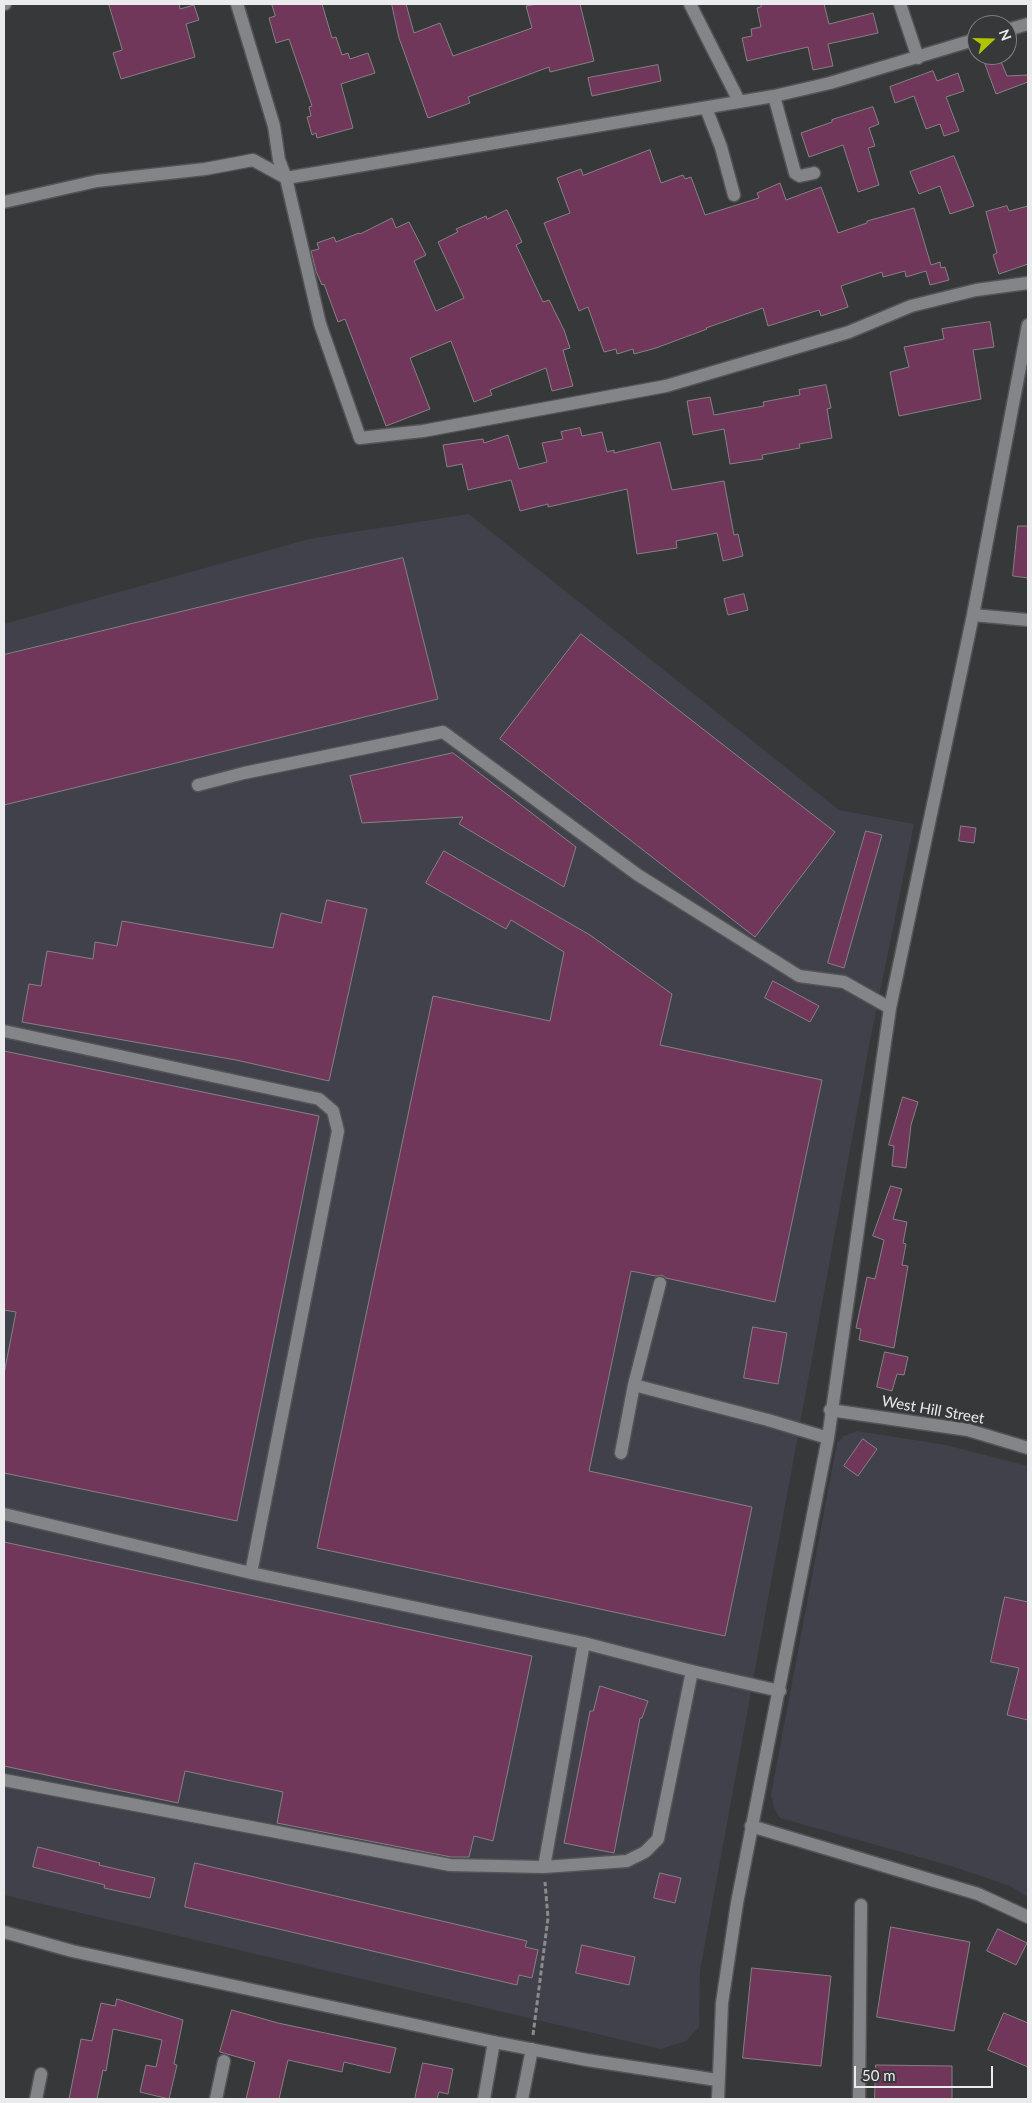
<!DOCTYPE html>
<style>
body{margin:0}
#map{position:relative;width:1032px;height:2103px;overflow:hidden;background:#37383a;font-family:Lato,sans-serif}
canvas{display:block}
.frame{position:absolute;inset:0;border:5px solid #eaebec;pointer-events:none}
.north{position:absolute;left:967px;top:15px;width:50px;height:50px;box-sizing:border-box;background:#37383a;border:1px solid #7f8081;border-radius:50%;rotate:69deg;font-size:14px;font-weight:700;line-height:20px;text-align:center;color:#eaebec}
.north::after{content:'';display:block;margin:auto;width:18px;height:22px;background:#b0c501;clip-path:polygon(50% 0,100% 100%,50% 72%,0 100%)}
.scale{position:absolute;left:854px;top:2066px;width:139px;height:22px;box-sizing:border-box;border:2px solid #eaebec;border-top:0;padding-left:6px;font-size:15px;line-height:18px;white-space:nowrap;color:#eaebec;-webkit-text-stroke:4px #37383a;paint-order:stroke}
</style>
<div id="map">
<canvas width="1032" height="2103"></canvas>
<div class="frame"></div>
<div class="north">N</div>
<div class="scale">50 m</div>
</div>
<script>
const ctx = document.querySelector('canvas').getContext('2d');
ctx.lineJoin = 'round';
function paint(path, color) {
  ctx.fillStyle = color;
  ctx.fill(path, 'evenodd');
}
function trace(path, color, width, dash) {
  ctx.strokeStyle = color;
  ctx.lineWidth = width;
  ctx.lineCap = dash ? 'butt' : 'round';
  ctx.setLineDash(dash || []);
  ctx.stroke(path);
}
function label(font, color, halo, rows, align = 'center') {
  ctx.font = font + ' Lato,sans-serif';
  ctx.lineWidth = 5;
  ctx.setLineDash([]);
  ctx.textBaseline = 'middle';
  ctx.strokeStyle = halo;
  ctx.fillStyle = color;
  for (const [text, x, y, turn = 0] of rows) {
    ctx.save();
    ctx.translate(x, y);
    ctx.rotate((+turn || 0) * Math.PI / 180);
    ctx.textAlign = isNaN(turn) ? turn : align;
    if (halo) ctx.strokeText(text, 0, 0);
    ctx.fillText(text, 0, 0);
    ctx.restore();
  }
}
const built = new Path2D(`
 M469,514L839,810L914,824L870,1041L700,1971L699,2027L686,2041L661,2049L4,1895V624L309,539Z
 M857,1431L946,1445L1028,1466V1897L1010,1886L951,1866L780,1818L774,1808L771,1795L837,1443L844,1436Z`);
const building = new Path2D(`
 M109,4H179L180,9L194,5L199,20L186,24L195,57L121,79L113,53L122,50Z
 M272,4H322L332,38L336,37L342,55L348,53L350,59L368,53L375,73L341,84L353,128L317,138L316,133L312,135L307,117L311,116L309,107L312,106L289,39L276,43L269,18L275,16Z
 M392,4H406L414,33L440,23L453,56L532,28L526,6L537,4H580L594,61L550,72L549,67L468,97L470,103L428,118L399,38Z
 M761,4H824L829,24L873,13L878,33L828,44L833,66L813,70L808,47L747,61L742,38L752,36L751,29L761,27L757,8L761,7Z
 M1000,59L1007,76L1028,75V82L996,94L985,64Z
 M658,65L661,81L592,96L588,78Z
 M933,71L937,81L958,73L964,91L946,97L959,131L944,136L940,124L926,129L914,96L895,103L890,87Z
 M873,107L879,124L869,128L875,146L868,148L879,185L858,192L843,145L809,157L801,133L832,122V120Z
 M650,150L661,183L683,175L685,179L691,177L705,215L759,198L757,193L780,183L786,200L821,187L838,233L867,223V221L914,208L931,265L940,262L941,268L945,267L949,280L930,285L926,271L906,277L905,271L883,277L882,272L841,286L848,307L821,316L819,310L768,326L763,308L706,328L707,329L656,348L634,354L633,349L617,354L616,349L604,352L588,307L579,311L544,223L570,213L557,178L581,169L583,175Z
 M954,156L974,206L950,214L940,186L919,194L910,172Z
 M1007,206L1009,211L1028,206V264L999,274L993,255L997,253L986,212Z
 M507,210L522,242L516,245L543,302L549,300L564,330L570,348L563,350L573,386L552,391L546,368L490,390L492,395L474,402L451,341L410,358L430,409L386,426L345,319L338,322L324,284L322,285L316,271L311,251L319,249L317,243L334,237L336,242L359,233L360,234L392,218L396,228L409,222L426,255L414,261L436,311L464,298L438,242L458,232L456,229L486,216L487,219Z
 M990,322L994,347L973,350L981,399L899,416L890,372L909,367L904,347L944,339L942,329Z
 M826,385L831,408L827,409L832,438L799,444L800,448L762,455L763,459L730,464L724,429L693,435L687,401L710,397L714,415L764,406L763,402L800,395L799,390Z
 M580,428L582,436L602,432L607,452L614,450V453L660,442L672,490L724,481L734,535L738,534L743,556L723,561L717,533L676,541L677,548L637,554L627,489L548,507V504L520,511L511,480L468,490L462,464L447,467L443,445L483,439L484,443L508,435L519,469L547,462L542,443L563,439L561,432Z
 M1018,526H1028V578L1013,576Z
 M403,558L438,699L4,805V655Z
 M744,594L748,610L728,615L724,599Z
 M581,634L835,832L755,937L500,739Z
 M453,753L576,847L564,887L459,824L463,817L362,823L350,776Z
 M961,826L976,828L974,843L959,841Z
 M866,831L882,835L844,968L828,963Z
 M444,851L590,935L672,994L660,1045L822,1080L775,1302L666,1278L662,1275L656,1276L631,1271L589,1471L752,1507L725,1636L317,1548L433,996L550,1021L564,952L511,920L506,929L426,883Z
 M327,900L367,909L329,1081L236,1060L22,1022L29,984L41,986L47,951L93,959L95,942L117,946L122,921L273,948L281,913L321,923Z
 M773,981L819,1006L810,1022L765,998Z
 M4,1051L319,1116L237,1521L4,1473V1374L16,1312L4,1310Z
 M903,1097L918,1102L911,1125L906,1168L892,1166L894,1146L889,1145Z
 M891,1186L902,1189L893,1219L907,1222L903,1243L906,1244L902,1265L908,1266L894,1348L859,1340L861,1329L856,1328L867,1277L875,1279L884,1240L873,1236Z
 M753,1327L787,1333L778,1384L744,1378Z
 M885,1352L908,1357L904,1375L897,1374L892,1391L877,1387Z
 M863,1439L877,1449L858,1476L844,1466Z
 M4,1542L532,1656L493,1841L474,1836L469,1857H451L277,1823L283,1792L185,1771L178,1803L4,1766Z
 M1005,1597L1028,1602V1720L1007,1715L1019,1668L991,1662Z
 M600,1686L648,1701L642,1718H640L614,1853L564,1843L590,1711H593Z
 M38,1847L100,1863L99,1865L155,1878L150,1898L104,1888L105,1885L33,1867Z
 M195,1863L527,1941L525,1947L538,1950L532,1978L519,1975L517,1985L185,1907Z
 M660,1873L681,1878L675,1903L654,1898Z
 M891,1927L970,1942L954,2031L877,2017Z
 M998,1929L1027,1943L1016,1965L987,1951Z
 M582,1945L635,1957L629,1985L576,1973Z
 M752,1968L831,1976L821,2066L743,2058Z
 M117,1999L183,2020L174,2064L177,2065L169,2099L140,2092L146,2065L156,2067L162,2040L113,2029L106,2071L103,2070L97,2099H69L81,2039L92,2041L101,2003L115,2006Z
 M232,2010L278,2023L396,2048L390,2073L344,2062L342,2072L288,2060L279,2099H246L255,2062L220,2052Z
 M1004,2013L1028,2023V2067L988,2050Z
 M423,2063L453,2069L448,2094L439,2092L437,2099H415Z
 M876,2065L952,2066V2099H875Z`);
const path = new Path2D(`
 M533,2035L548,1918L545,1882`);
const minor = new Path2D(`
 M4,4H5
 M237,4L274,126L279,160L286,178L320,324L360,438L423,431L666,386L849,332L911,306L976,290L1028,283
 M690,4L739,101
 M900,4L918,58
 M1007,30L1028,24
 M774,96L795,173L800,176L814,173
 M706,108L721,147L734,195
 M4,202L97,181L205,169L253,160L286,178L774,96L830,83L977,39
 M973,615L1028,620
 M198,785L244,773L443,732L638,875L799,976L844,982L890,1008
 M4,1031L319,1099L333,1111L338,1131L251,1573
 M634,1385L768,1420L828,1438
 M830,1410L968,1430L1028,1448
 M621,1453L634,1385L660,1283
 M4,1514L251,1573L584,1643L692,1671L780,1691
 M4,1780L450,1865L544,1867L627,1861L645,1852L658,1839L692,1671
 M751,1826L978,1894L1028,1917
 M544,1867L584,1643
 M4,1932L72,1951L494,2042L587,2060L717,2080
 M36,2099L41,2074
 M216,2099L224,2061
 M484,2099L494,2042
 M522,2099L532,2049
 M718,2099L722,2003L737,1903L828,1438L890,1008L973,615L1028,325
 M859,2099L861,1905`);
const streetNames = [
 ["West Hill Street",933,1410,10]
];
paint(built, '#40414a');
paint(building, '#71375a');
trace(building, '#848183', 1);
trace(minor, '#545456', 15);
trace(path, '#8a8b8d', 3, [5, 2.5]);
trace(minor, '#848588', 12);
label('15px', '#eaebec', '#37383a', streetNames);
</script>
